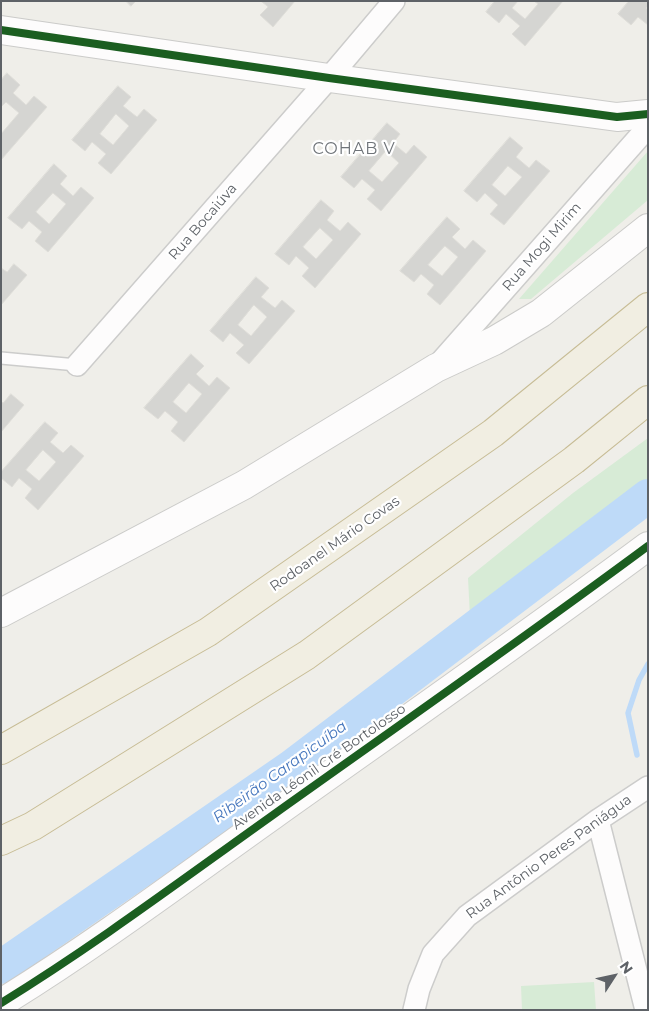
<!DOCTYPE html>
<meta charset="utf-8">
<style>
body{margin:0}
#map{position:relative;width:649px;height:1011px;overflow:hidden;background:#efeee9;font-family:Montserrat,sans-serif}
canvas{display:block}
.frame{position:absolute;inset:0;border:2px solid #5e6267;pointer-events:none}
.north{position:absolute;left:589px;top:951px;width:50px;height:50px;-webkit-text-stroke:4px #fff;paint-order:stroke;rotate:55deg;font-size:14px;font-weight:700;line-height:20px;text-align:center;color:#5e6267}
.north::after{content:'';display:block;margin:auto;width:18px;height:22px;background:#5e6267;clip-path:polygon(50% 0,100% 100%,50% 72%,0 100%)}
</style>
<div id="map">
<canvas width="649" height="1011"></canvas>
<div class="frame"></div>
<div class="north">N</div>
</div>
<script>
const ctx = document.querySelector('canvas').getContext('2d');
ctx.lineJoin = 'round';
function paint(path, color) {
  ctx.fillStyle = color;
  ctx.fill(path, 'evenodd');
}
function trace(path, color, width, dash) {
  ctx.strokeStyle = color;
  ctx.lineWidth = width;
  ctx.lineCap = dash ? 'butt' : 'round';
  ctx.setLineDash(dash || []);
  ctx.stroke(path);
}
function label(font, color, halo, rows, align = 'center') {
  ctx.font = font + ' Montserrat,sans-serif';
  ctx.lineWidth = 4.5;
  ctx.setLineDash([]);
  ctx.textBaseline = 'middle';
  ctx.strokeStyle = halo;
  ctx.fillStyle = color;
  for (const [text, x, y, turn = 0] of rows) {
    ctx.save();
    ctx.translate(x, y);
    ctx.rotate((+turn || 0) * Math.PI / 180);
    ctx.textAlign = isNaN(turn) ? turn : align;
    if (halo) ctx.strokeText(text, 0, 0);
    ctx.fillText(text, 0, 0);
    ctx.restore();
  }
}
const green = new Path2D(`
 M648,151V200L531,299H519Z
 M648,438V487L470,617L468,578L573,493Z
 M594,982L596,1010H522L521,986Z`);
const stream = new Path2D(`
 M637,755L628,713L639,680L648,664`);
const river = new Path2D(`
 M1,967L291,767L648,496`);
const building = new Path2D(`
 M126,1H136L131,6Z
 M261,1H295L273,27L260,15L268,7Z
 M495,1H518L512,8L525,19L538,4L534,1H563L525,46L512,34L520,26L506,14L499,23L486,12Z
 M629,1H648V6L646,8L648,10V25L638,17L631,25L618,14Z
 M7,73L20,85L13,93L26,105L34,96L47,107L1,160V134L19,113L6,102L1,107V80Z
 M118,86L131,97L123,106L137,117L144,109L157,120L111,174L98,163L106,154L92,142L85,151L72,140ZM116,114L129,126L113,145L100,134Z
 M387,123L400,134L393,143L406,154L414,145L427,157L381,211L367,199L375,190L362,179L354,188L341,177ZM386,151L399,163L382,182L369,171Z
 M510,137L523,148L516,157L529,168L536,160L550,171L504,225L490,214L498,205L485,193L477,202L464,191ZM508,166L522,177L505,196L492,185Z
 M54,164L67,176L60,184L73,196L81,187L94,198L48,252L35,241L42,232L29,221L22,229L8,218ZM53,193L66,204L49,224L36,212Z
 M321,200L334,211L327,220L340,231L348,222L361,234L315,288L302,276L309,268L296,256L289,265L275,254ZM320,228L333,240L316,259L303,247Z
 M447,217L460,229L452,237L465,249L473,240L486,251L440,305L427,294L434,285L421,274L414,282L400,271ZM445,246L458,257L442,276L428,265Z
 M14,264L27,275L1,305V268L7,272Z
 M256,277L269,288L261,297L275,308L282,300L295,311L249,364L236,353L244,345L230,333L223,342L210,331ZM254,305L267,317L251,336L238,325Z
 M191,354L204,366L196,374L209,386L217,377L230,388L184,442L171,431L178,422L165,411L158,419L144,408ZM189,383L202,394L186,413L173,402Z
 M11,394L24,405L1,432V401L3,403Z
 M45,422L58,433L50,442L63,453L71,445L84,456L38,510L25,498L32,489L19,478L12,487L1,478V472ZM43,450L56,462L39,481L26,470Z`);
const lane = new Path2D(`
 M1,358L77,365`);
const street = new Path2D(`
 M77,365L329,78L394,1
 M438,365L648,127
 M598,820L646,1010
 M414,1010L419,989L433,954L467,916L598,820L648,787`);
const secondary = new Path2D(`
 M1,30L329,78L617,117L648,114
 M1,613L244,485L436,368L494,341L541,313L648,228
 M1,1003C95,945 183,879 273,815C398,726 524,638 648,546`);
const highway = new Path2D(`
 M1,750L208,632L493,433L648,307
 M1,841L33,826L307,655L574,460L648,400`);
const cycleway = new Path2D(`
 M1,30L329,78L617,117L648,114
 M1,1003C95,945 183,879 273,815C398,726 524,638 648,546`);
const streetNames = [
 ["Rua Bocaiúva",203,222,-49],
 ["Rua Mogi Mirim",542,247,-49],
 ["Rodoanel Mário Covas",335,544,-35],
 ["Avenida Léonil Cré Bortolosso",319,767,-35],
 ["Rua Antônio Peres Paniágua",549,857,-36]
];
const waterNames = [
 ["Ribeirão Carapicuíba",280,772,-36]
];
const quarterNames = [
 ["COHAB V",354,149]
];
paint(green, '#d7ebd6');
trace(stream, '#bedaf8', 5.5);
trace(river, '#bedaf8', 34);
paint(building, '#d5d5d2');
trace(building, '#deddd8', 1);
trace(lane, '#cccccb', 14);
trace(street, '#cccccb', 24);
trace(secondary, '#cbcbc9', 30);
trace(highway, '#c7bc95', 30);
trace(lane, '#fdfcfc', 11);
trace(street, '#fdfcfc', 21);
trace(secondary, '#fdfcfc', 28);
trace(highway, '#f1eee2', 28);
trace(cycleway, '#1b5e20', 8);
label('14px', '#5e6267', '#fff', streetNames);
label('italic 15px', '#4576bd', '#fff', waterNames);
ctx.letterSpacing = '1px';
label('16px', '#6f7479', '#fff', quarterNames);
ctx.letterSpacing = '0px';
</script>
